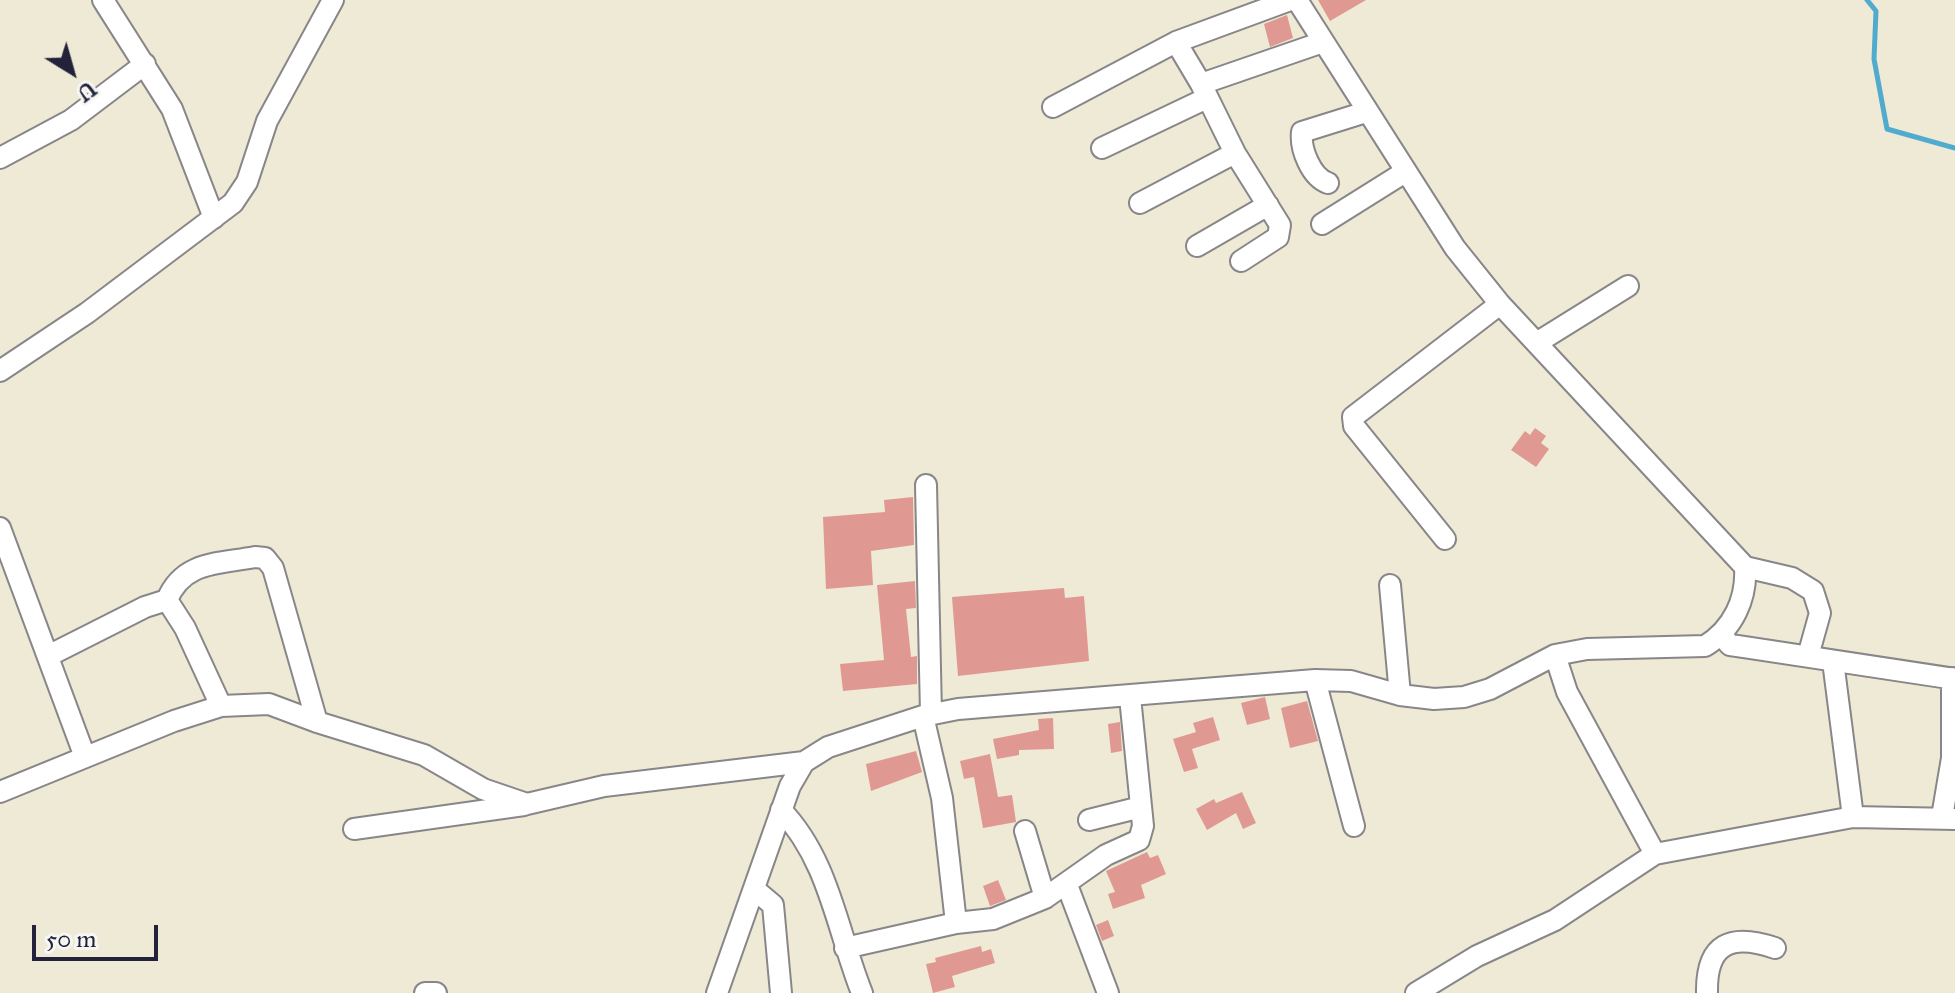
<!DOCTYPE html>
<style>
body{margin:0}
#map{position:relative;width:1955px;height:993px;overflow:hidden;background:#efead5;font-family:"IM FELL Great Primer",serif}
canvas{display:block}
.north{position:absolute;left:32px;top:32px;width:80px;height:80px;-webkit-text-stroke:6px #f6f6f2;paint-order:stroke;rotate:143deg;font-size:22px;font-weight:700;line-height:32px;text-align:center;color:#22223b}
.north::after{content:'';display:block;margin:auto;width:28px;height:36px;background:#22223b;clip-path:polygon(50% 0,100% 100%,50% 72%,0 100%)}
.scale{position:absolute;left:32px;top:925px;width:126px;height:36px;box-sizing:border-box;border:4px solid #22223b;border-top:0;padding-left:10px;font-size:24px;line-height:28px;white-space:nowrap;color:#22223b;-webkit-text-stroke:6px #f6f6f2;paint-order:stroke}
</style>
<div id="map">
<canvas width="1955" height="993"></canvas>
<div class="north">U</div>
<div class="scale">50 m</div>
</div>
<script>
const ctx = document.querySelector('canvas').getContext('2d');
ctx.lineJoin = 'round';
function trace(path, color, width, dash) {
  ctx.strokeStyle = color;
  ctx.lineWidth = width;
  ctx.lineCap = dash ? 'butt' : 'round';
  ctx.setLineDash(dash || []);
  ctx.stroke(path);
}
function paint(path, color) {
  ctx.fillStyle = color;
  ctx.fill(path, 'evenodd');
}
const stream = new Path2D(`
 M1867,0L1876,11L1874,59L1887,129L1955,148`);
const building = new Path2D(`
 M1318,0H1366L1330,21Z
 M1287,15L1293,38L1270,47L1264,24Z
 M1535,428L1546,436L1541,443L1549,449L1536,467L1511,450L1525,431L1530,435Z
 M913,497L914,545L871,551L873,585L826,589L823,517L885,512L884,500Z
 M915,581L916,608L906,609L911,657L917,656V684L843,691L840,664L884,660L877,585Z
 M1064,588L1065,598L1084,596L1089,661L958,676L952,597Z
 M1265,697L1270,719L1247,725L1241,703Z
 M1307,701L1318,741L1290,748L1281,708Z
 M1213,717L1220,740L1192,749L1198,768L1184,772L1173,739L1196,732L1193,723Z
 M1053,718L1054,749L1019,750V755L997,759L993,739L1039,730L1038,719Z
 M1120,722L1122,751L1111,753L1108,724Z
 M916,751L922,772L871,791L866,764Z
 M990,754L998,797L1012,795L1016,822L983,828L974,777L964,779L960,761Z
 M1242,792L1256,823L1243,829L1236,813L1207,830L1196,809L1214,799L1216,803Z
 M1147,852L1150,858L1158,855L1166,874L1141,885L1145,898L1113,909L1108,894L1115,892L1106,871Z
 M998,880L1006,900L990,906L983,886Z
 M1108,920L1114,936L1102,941L1096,925Z
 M981,946L982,952L991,949L995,963L952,976L955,987L933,993L926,964L936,962L935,958Z`);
const minor = new Path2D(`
 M103,0L172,109L214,218
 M1176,42L1201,84
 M1053,107L1176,42L1290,0
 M1102,148L1207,98
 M0,158L71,120L145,64
 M1328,183C1311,177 1300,149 1302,132L1366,112
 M1140,203L1235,153
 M1322,224L1405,172
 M1197,246L1268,205
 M1241,261L1278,237L1280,225L1235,153L1201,84L1323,42
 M1538,342L1628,286
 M0,371L87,313L233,203L247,182L267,121L333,0
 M926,485L931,714
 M0,528L85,757
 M1445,539L1354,426L1353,417L1500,304
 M1745,567L1792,578L1813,591L1820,613L1808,656
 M1390,585L1400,695
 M167,600C183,561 218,564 255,557L265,558L273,568L317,722
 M1722,636L1730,645L1744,647L1955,679
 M1555,655L1567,692L1655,854
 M48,656L145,607L167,600L185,628L221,706
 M1833,661L1853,817L1955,819
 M1315,680L1354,826
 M923,716L942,798L956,923
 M0,792L174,721L221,706L269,704L317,722L424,755L483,789L527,804L604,786L804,762
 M781,810C829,860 837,930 862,993
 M1942,817L1952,758V678
 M1089,820L1141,807
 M354,829L524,805
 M1025,831L1045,898
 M1067,885L1108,993
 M754,889L773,905L781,993
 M845,948L956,923L993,919L1045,898L1106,855L1139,840L1143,826L1130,697
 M425,993H436
 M717,993L790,786L804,762L828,747L923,716L958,709L1315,680L1351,681L1400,695L1434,699L1464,697L1490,689L1555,655L1587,649L1705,646C1733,629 1747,599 1745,567L1500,304L1455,248L1297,0
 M1416,993L1477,956L1555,920L1655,854L1853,817
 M1707,993C1706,943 1731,933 1775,948`);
trace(stream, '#50abce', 5);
paint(building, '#df9992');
trace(minor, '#888688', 24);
trace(minor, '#fff', 20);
</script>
